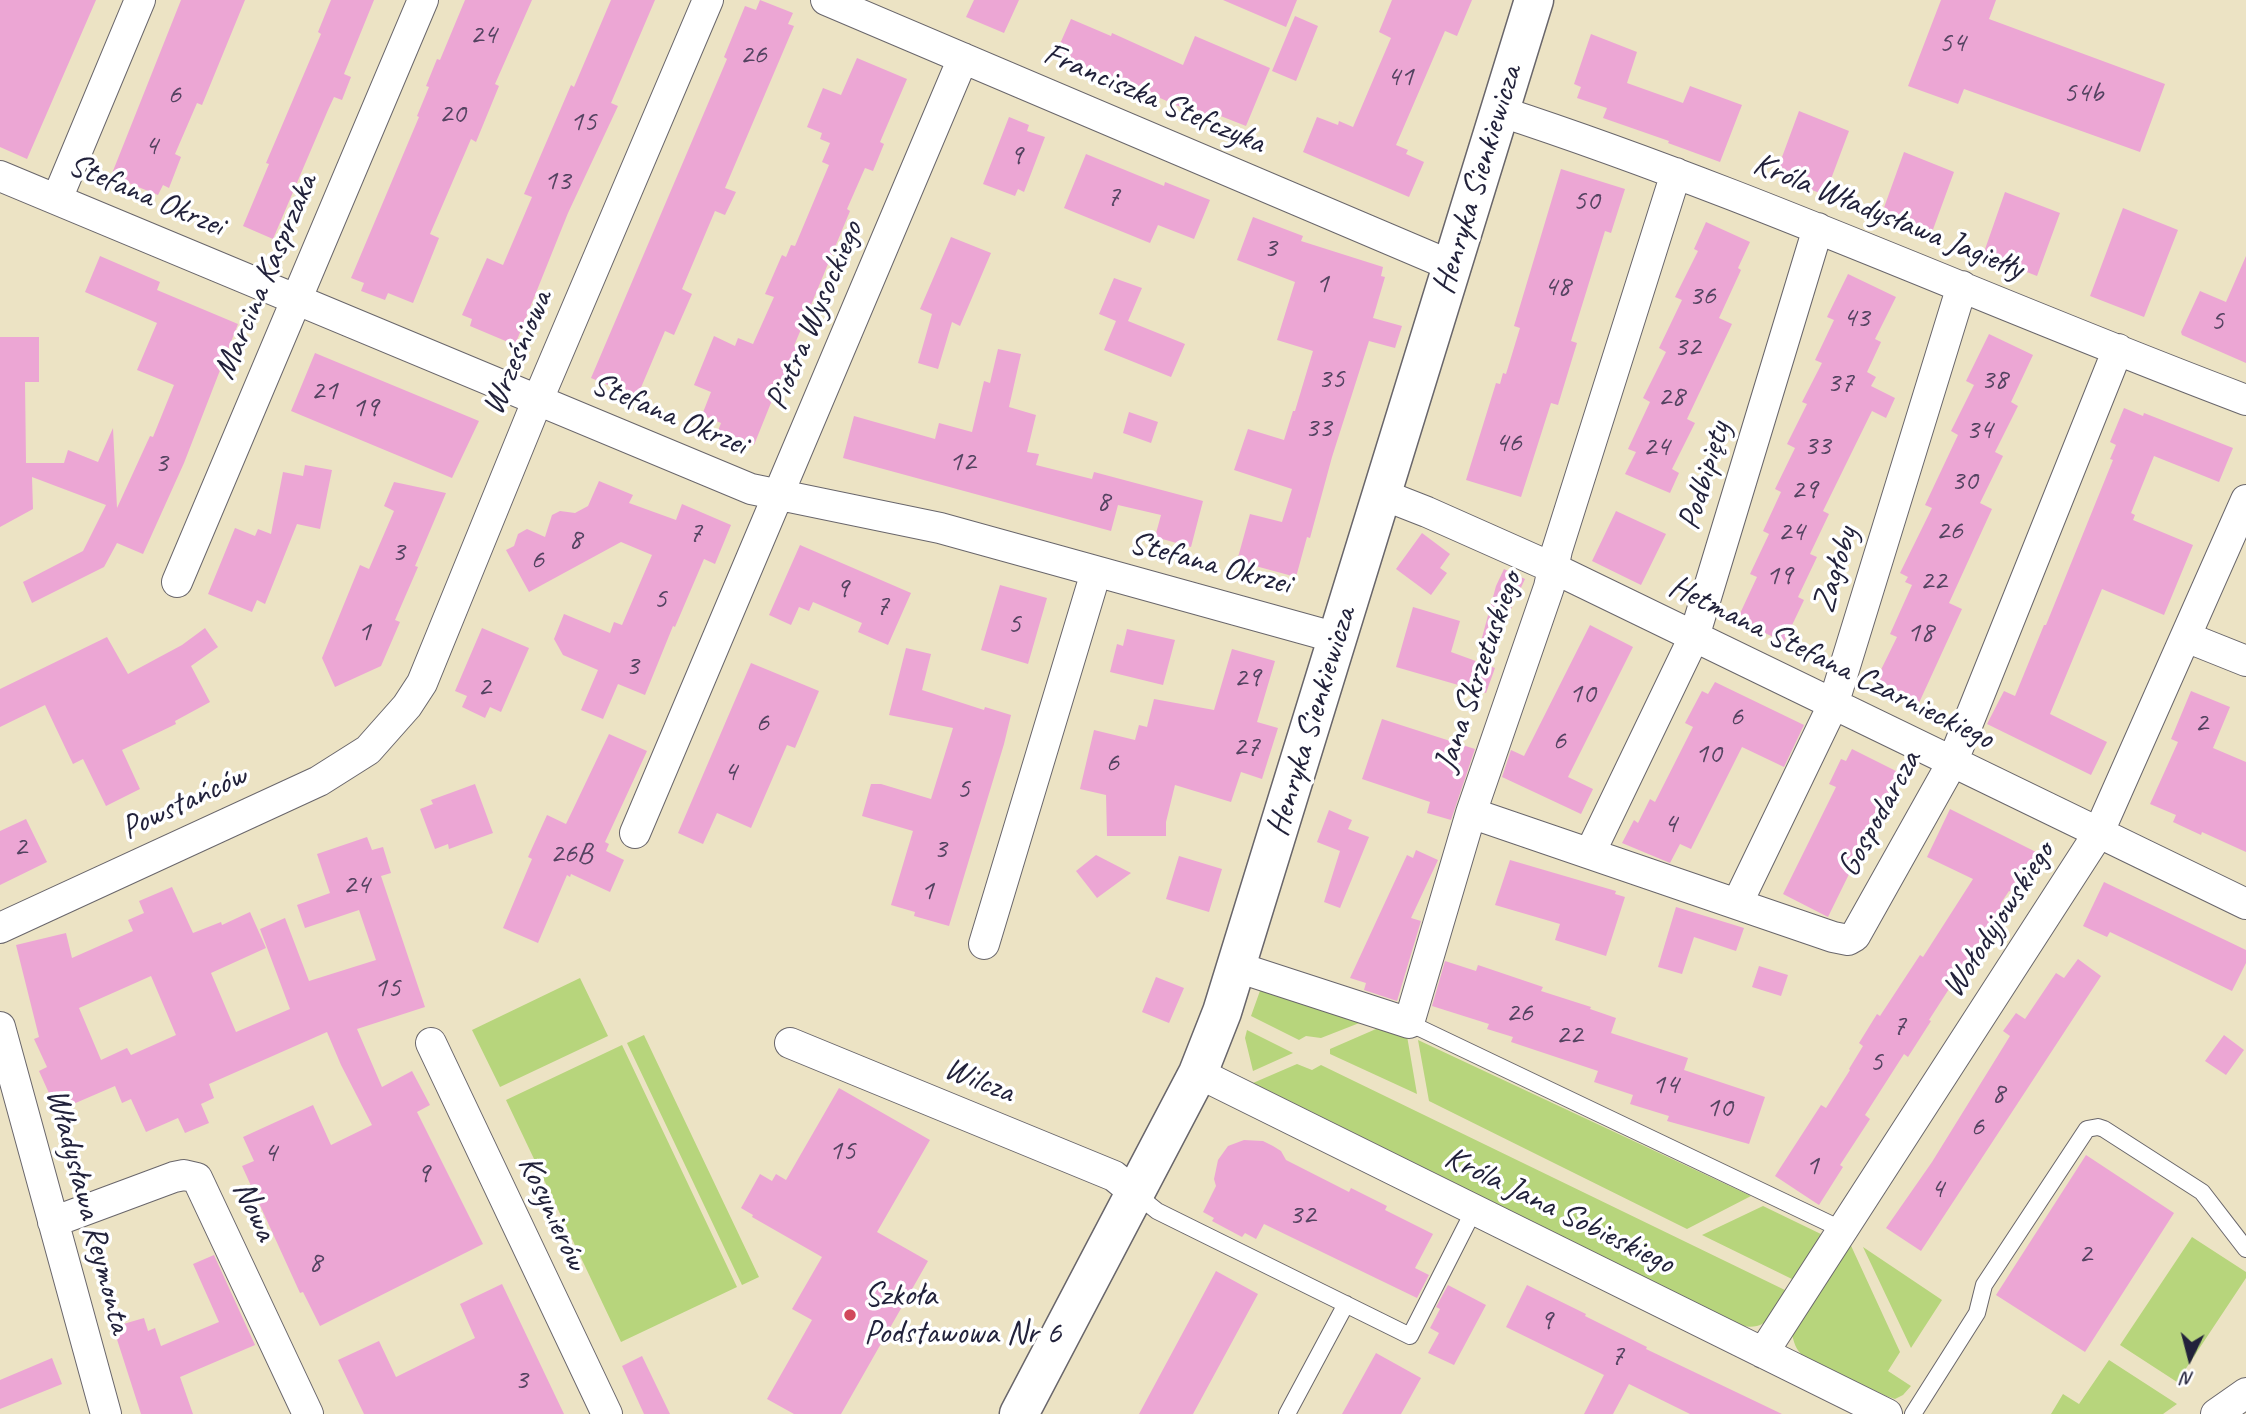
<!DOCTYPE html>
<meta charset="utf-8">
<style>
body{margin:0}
#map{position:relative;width:2246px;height:1414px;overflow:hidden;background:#ece3c4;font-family:Caveat,sans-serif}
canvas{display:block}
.north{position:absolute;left:2155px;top:1323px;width:70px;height:70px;-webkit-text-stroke:5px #fff;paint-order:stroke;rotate:186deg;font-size:19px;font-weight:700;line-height:28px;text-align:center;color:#22223b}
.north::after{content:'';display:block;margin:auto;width:24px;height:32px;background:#22223b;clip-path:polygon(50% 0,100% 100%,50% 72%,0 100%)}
</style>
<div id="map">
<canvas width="2246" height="1414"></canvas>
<div class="north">N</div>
</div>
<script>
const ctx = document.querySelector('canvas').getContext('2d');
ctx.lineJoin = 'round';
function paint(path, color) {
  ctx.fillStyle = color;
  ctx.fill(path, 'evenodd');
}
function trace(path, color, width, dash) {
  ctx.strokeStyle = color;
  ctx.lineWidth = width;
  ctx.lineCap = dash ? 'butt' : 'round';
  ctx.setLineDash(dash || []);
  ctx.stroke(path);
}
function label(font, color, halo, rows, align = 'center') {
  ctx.font = font + ' Caveat,sans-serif';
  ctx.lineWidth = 7;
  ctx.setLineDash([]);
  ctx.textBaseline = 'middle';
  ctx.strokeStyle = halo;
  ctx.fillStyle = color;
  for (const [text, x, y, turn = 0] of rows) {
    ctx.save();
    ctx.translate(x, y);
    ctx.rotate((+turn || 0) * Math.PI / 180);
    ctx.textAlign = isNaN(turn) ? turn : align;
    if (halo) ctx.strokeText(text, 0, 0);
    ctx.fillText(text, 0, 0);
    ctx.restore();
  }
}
const green = new Path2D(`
 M580,978L608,1036L500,1087L472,1030Z
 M1261,988L1367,1020L1321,1038L1306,1036L1299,1040L1251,1016Z
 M1386,1027L1407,1036L1417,1094L1330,1054V1049L1376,1029Z
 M1247,1030L1293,1053L1253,1071L1245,1038Z
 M644,1035L759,1277L742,1285L627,1043Z
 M1418,1040L1751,1196L1687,1229L1429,1101Z
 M622,1045L737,1287L621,1342L506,1100Z
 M1297,1064L1312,1070L1321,1065L1789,1292C1777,1310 1768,1331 1743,1326L1253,1083Z
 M1763,1206L1825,1236L1796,1281L1702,1235Z
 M1847,1237L1900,1352L1888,1371L1911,1386L1903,1395L1895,1399L1886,1396L1804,1357C1795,1349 1794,1342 1791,1331Z
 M2192,1237L2246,1272V1278L2177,1382L2120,1345Z
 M1863,1247L1942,1300L1911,1348Z
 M2109,1360L2177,1404L2163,1414H2051L2063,1394L2079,1404Z`);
const building = new Path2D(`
 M0,0H96L27,159L0,147Z
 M181,0H245L202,105L197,103L175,154L181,157L169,188L163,185L158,195L111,176Z
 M331,0H374L344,74L351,77L342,100L334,97L328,110L273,239L243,226L269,164L266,163L321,34L318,32Z
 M465,0H532L495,84L499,86L476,142L471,139L430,234L439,238L413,303L388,293L385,300L361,291L364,283L351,278L419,117L417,116L429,87L426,86L437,59L440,60Z
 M611,0H655L611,103L618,106L568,213L515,345L470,326L472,319L462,315L487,258L503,265L532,197L524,194L571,85L574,87Z
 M760,0L793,13L788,24L794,26L725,188L736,192L725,215L715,211L682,289L692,294L674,335L665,331L637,397L591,378L727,59L724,57L745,6L756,10Z
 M974,0H1019L1004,33L966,17Z
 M1223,0H1297L1286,27Z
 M1392,0H1472L1457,36L1445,31L1396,145L1408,150L1406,154L1424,162L1409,197L1303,152L1317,117L1338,125L1339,121L1353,127L1391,38L1379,32Z
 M1941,0H1996L1989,19L2165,84L2140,152L1964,89L1958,104L1908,86Z
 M1295,16L1318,26L1296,81L1272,71Z
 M1071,19L1111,36L1112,33L1183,65L1195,36L1270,68L1246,126L1213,113L1210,120L1160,98L1158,102L1055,55Z
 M1591,34L1637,52L1627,83L1683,103L1690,86L1742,105L1720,162L1668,143L1669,141L1603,118L1607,108L1577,98L1581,87L1574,84Z
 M857,58L907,79L880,142L884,144L873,171L865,168L847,209L850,211L794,346L801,349L787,381L781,378L754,445L718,431L721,423L702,415L711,392L694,385L714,336L735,346L738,338L753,344L774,297L765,294L782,255L786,257L791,245L795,246L829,165L822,162L830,143L820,139L822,133L807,127L823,88L841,95Z
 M1799,111L1849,131L1825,195L1775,176Z
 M1009,117L1029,125L1027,131L1045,137L1024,192L1018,189L1015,196L983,184Z
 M1904,152L1954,172L1931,235L1881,216Z
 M1086,154L1164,186L1165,182L1210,200L1194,239L1158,225L1150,243L1064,208Z
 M1561,169L1625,189L1611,233L1605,231L1571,341L1577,343L1558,405L1551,403L1521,497L1466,480L1496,383L1500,384L1503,373L1506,374L1520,328L1514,326Z
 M2005,192L2060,213L2037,276L1983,255Z
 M2123,208L2178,230L2144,317L2090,296Z
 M1253,217L1303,236L1301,241L1383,267L1381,276L1385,277L1373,318L1402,326L1395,348L1369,341L1332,457L1310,538L1307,537L1296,577L1237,561L1250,514L1282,522L1292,489L1234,470L1248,429L1284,440L1293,411H1295L1313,351L1277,340L1295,282L1237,260Z
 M1706,222L1750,242L1738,268L1741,270L1719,318L1732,324L1687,419L1695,423L1672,469L1679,473L1670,493L1625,474L1636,452L1628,449L1650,402L1643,398L1666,352L1659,348L1682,300L1675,297L1698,251L1694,249Z
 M951,237L991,253L960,326L952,322L938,369L918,363L932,314L920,309Z
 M100,256L160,282L157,290L238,324L184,463L143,554L117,543L104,567L32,603L23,582L83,551L106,505L32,477L33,509L0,527V337H39V382H25L26,463H64L68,450L98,462L113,428L117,508L150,436L153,437L174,385L137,370L157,323L85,292Z
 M2246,256V363L2182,335L2181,332L2200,291L2226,302Z
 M1848,274L1896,297L1875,339L1881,342L1867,372L1876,377L1871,386L1895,398L1886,418L1872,411L1823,511L1829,514L1810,554L1817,557L1798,597L1804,600L1784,642L1737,620L1757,577L1750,574L1769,534L1763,531L1781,492L1775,489L1795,448L1787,444L1807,404L1802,402L1822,363L1815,360L1834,320L1827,317Z
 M1114,278L1142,288L1128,321L1185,344L1171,377L1104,350L1116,321L1099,314Z
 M1989,334L2033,355L2011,402L2018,406L1995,452L2003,456L1980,503L1992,509L1949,603L1962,609L1918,705L1874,684L1897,637L1890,634L1912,585L1905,582L1908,577L1900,573L1932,508L1925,505L1958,435L1951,431L1974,385L1966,381Z
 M998,349L1021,354L1009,407L1036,415L1027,452L1039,454L1036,465L1092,479L1094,472L1203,501L1191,547L1155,537L1161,515L1118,505L1111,531L843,458L854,416L935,439L939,423L972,432L984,381L990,383Z
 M315,353L479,421L452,478L291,411Z
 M2124,408L2143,416L2144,413L2233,448L2219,482L2154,456L2131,513L2135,515L2133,520L2193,545L2164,615L2102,589L2050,714L2107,742L2091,775L1987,724L2004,691L2015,696L2044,625H2046L2113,460L2110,459L2116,445L2110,442Z
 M1129,412L1158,422L1151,443L1123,433Z
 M305,465L332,470L320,529L297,524L265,604L257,600L252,612L208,594L235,528L255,536L258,529L271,534L283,472L303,476Z
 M599,481L633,495L629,503L676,520L682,504L731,525L715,564L704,559L675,627L673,626L645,695L618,684L603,719L581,710L598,670L563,655L554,639L564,614L610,633L614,622L622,625L652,555L621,542L529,592L506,550L514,546L518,534L527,529L545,537L552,515L560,511L575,513L588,506Z
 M394,482L446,493L415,566L418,567L395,620L400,622L381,666L335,687L322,658L360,565L369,569L394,511L384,506Z
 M1616,511L1666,534L1641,585L1592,561Z
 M1422,533L1450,554L1440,568L1447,573L1431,595L1396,569Z
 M800,545L911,593L888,645L858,632L862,623L813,602L809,611L799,607L791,625L769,615Z
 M1504,569L1525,579L1492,650L1480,645L1496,586Z
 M1000,585L1047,598L1028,664L981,650Z
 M1413,607L1460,621L1451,652L1495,668L1486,693L1396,667Z
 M1590,625L1633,647L1568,777L1593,789L1581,814L1502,777L1511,750L1524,756Z
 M205,628L218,647L191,666L210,702L175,721L176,724L122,750L140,789L106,806L83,759L73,764L45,705L0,727V689L107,637L128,674L182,645Z
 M482,628L529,648L501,712L490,707L485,718L462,707L467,696L455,691Z
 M1127,629L1175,640L1163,685L1110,672L1117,644L1123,646Z
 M906,648L931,654L922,690L984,710L985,707L1011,715L1004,744L949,926L914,916L915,912L891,905L913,831L862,816L871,784H881L931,799L953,728L889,715Z
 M1232,649L1275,661L1257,722L1278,728L1262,779L1241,772L1231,802L1175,785L1166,822V836H1107L1106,795L1080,789L1094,730L1135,740L1139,725L1147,727L1154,699L1214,710Z
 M751,663L819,691L795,748L787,745L751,828L717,813L703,844L678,833Z
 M1715,682L1804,725L1784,767L1742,747L1691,849L1680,844L1670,863L1622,843L1634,820L1638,823L1650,799L1655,802L1693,727L1685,723L1702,691L1708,694Z
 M2191,691L2230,707L2213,748L2246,762V852L2202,832L2201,835L2173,822L2176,815L2150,804L2178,742L2171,739Z
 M1382,719L1475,749L1451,820L1427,813L1430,802L1362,779Z
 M609,734L647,751L605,842L609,844L606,851L624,860L610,892L571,874L570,877L567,875L538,943L503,928L532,859L528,857L547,815L566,824Z
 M1852,749L1902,774L1855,869L1852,868L1828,917L1783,894L1836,787L1829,784L1841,759L1846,761Z
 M475,784L493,833L449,849L448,844L435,849L420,809L433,804L431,800Z
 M1950,809L2038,853L2018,895L2009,891L2001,903L2003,905L1929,1020L1931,1021L1908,1057L1904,1054L1865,1115L1870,1119L1840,1165L1843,1167L1819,1205L1775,1176L1821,1105L1826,1108L1850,1070L1849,1069L1863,1046L1859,1043L1877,1014L1880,1016L1920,955L1923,957L1973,879L1927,857Z
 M1329,810L1352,820L1348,829L1369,837L1340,908L1324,902L1340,851L1317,842Z
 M26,819L47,862L0,885V831Z
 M367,837L372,850L383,847L391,873L381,876L425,1007L357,1029L382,1087L412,1071L430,1105L417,1112L483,1244L320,1326L303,1292L300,1293L242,1166L254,1161L243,1137L313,1105L331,1145L372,1125L341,1065L327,1032L209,1084L214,1098L201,1104L209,1123L185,1133L178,1118L146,1132L131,1099L122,1103L115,1086L57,1111L39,1071L47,1067L34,1039L39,1037L16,945L66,933L72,958L133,931L128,920L144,913L139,901L172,887L193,933L221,922L222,925L250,912L266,948L211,973L236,1032L290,1009L260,929L285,918L309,981L376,960L359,910L305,928L297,905L330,893L317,854ZM151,976L176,1035L131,1055L127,1048L101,1060L79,1008Z
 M1416,850L1438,860L1411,918L1421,921L1397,1001L1364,990L1366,983L1350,978L1407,855L1413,858Z
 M1096,855L1131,873L1097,898L1076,871Z
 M1179,856L1222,869L1209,912L1166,899Z
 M1510,860L1616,891L1615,894L1625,897L1606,956L1555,940L1560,924L1495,905Z
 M2104,882L2246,950V963L2232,991L2110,932L2107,937L2083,926Z
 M1676,907L1744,928L1736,951L1694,937L1682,974L1658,967Z
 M2078,959L2101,976L1921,1251L1886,1228L1932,1162L2010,1036L2003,1031L2016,1013L2025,1019L2056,973L2064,978Z
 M1445,961L1476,971L1478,965L1543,987L1541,991L1591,1007L1590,1009L1616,1018L1611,1033L1688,1058L1684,1070L1765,1097L1749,1144L1667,1121L1669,1116L1630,1104L1633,1095L1594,1082L1598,1071L1511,1042L1513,1037L1487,1029L1489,1024L1432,1006Z
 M1759,966L1788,975L1781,996L1752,987Z
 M1156,977L1184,988L1169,1023L1142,1012Z
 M2224,1035L2244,1050L2226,1075L2205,1061Z
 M839,1088L930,1140L877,1232L928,1261L841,1414H794L767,1399L812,1320L792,1309L822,1257L752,1217L753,1215L741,1208L760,1174L772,1181L776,1174L786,1180Z
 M1244,1140L1263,1141L1273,1146L1281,1151L1286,1160L1349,1192L1351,1188L1387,1206L1385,1210L1433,1234L1415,1268L1429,1275L1417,1298L1264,1224L1256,1239L1245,1233L1242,1237L1212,1221L1214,1218L1203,1212L1216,1186L1214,1179L1218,1160L1228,1146Z
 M2086,1155L2174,1213L2085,1352L1996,1295Z
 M214,1255L255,1345L180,1377L193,1414H141L113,1327L144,1318L148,1331L155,1328L161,1346L219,1322L193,1264Z
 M1216,1271L1258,1294L1193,1414H1139Z
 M502,1284L564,1414H364L338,1360L379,1341L396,1377L475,1338L460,1304Z
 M1448,1285L1486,1305L1454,1365L1428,1353L1439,1333L1430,1328L1440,1309L1436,1307Z
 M1527,1285L1586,1314L1585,1316L1647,1347L1646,1349L1782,1414H1690L1629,1384L1613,1414H1584L1604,1375L1506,1327Z
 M1376,1353L1421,1378L1401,1414H1342Z
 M642,1356L670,1414H644L622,1366Z
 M52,1358L62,1384L0,1409V1380Z`);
const lane = new Path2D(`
 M1409,1023L1843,1230
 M1136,1194L1157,1211L1410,1336L1474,1210
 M1287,1414L1346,1304
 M1913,1414L1977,1313L1984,1285L2087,1129L2098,1127L2104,1129L2202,1192L2246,1249`);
const street = new Path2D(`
 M826,0L1452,266
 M1499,111C1753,194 1996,306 2246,400
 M0,176L751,489L940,528L1337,638
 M57,199L140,0
 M1381,494L1427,512L1553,568L2246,904
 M177,582L423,0
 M2186,637L2246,661
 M1471,813L1833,937L1848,940L1855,936L1952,763L2118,349
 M635,833L963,58
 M1590,853L1694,637L1818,228
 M1737,904L1833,705L1962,286
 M0,928L319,781L368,750L407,706L422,683L531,416L708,0
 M984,944L1096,572
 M1237,967L1409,1023L1471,813L1549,587L1557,550L1676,173
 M0,1027L106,1414
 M431,1043L607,1414
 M790,1043L1114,1176L1136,1194
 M1198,1073L1887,1414
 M53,1222L174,1177L184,1175L197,1178L308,1414
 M1763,1353L2098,834L2246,500
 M2216,1414L2246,1393`);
const secondary = new Path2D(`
 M1019,1414L1198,1073L1222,1012L1534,0`);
const markers = [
 [850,1315,7,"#d1495b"]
];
const numberNames = [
 ["24",483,35],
 ["54",1952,43],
 ["26",753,55],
 ["41",1400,77],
 ["54b",2083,93],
 ["6",174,95],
 ["20",452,114],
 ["15",583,122],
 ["4",151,146],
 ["9",1016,156],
 ["13",557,181],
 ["7",1113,197],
 ["50",1586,201],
 ["3",1270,248],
 ["1",1322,284],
 ["48",1557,287],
 ["36",1702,296],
 ["43",1856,318],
 ["5",2217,321],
 ["32",1687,347],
 ["35",1331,379],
 ["38",1994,380],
 ["37",1840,383],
 ["21",324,391],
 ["28",1671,397],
 ["19",365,408],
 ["33",1318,428],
 ["34",1979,430],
 ["46",1508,443],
 ["33",1817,446],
 ["24",1656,447],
 ["12",962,462],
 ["3",161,463],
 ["30",1964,481],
 ["29",1804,490],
 ["8",1103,502],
 ["26",1949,531],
 ["24",1791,532],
 ["7",695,533],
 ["8",575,540],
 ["3",398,552],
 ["6",537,560],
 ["19",1779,576],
 ["22",1933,581],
 ["9",842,589],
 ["5",660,599],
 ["7",882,606],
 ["5",1014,624],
 ["1",364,632],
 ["18",1920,633],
 ["3",632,666],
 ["29",1247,678],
 ["2",484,687],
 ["10",1582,694],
 ["6",1736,717],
 ["6",762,723],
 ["2",2201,723],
 ["6",1559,741],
 ["27",1246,747],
 ["10",1708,754],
 ["6",1112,763],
 ["4",730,772],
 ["5",963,789],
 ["4",1670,824],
 ["2",20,847],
 ["3",940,849],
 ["26B",571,854],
 ["24",356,885],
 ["1",927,891],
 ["15",387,988],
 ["26",1519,1013],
 ["7",1899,1026],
 ["22",1569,1035],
 ["5",1876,1062],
 ["14",1665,1085],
 ["8",1998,1094],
 ["10",1719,1108],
 ["6",1977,1127],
 ["15",842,1151],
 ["4",270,1153],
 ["1",1812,1166],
 ["9",423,1174],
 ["4",1937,1189],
 ["32",1302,1215],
 ["2",2085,1254],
 ["8",315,1263],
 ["9",1546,1321],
 ["7",1617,1356],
 ["3",521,1380]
];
const streetNames = [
 ["Franciszka Stefczyka",1154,99,23],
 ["Henryka Sienkiewicza",1478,180,-73],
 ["Stefana Okrzei",146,196,23],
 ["Króla Władysława Jagiełły",1888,217,22],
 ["Marcina Kasprzaka",266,277,-67],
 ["Piotra Wysockiego",815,316,-67],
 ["Wrześniowa",518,353,-67],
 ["Stefana Okrzei",669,415,23],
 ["Podbipięty",1705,476,-73],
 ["Stefana Okrzei",1210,564,15],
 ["Zagłoby",1836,570,-73],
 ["Hetmana Stefana Czarnieckiego",1831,663,26],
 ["Jana Skrzetuskiego",1479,672,-71],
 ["Henryka Sienkiewicza",1312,722,-73],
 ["Powstańców",184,803,-25],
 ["Gospodarcza",1880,814,-61],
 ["Wołodyjowskiego",1999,920,-57],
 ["Wilcza",979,1081,22],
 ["Władysława Reymonta",88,1211,75],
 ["Nowa",254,1211,65],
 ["Króla Jana Sobieskiego",1559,1211,26],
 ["Kosynierów",552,1213,65]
];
const poiNames = [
 ["Szkoła",864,1296],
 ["Podstawowa Nr 6",864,1334]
];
paint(green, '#b7d57c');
paint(building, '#eca6d4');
trace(lane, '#69666b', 18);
trace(street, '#69666b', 32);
trace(secondary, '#69666b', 41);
trace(lane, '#fff', 16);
trace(street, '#fff', 30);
trace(secondary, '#fff', 38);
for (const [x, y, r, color] of markers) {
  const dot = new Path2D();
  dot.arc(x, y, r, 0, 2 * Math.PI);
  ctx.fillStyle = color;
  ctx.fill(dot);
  trace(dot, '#fff', 2.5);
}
label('30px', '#544361', null, numberNames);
label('33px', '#22223b', '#fff', streetNames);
label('33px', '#22223b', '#fff', poiNames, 'left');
</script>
